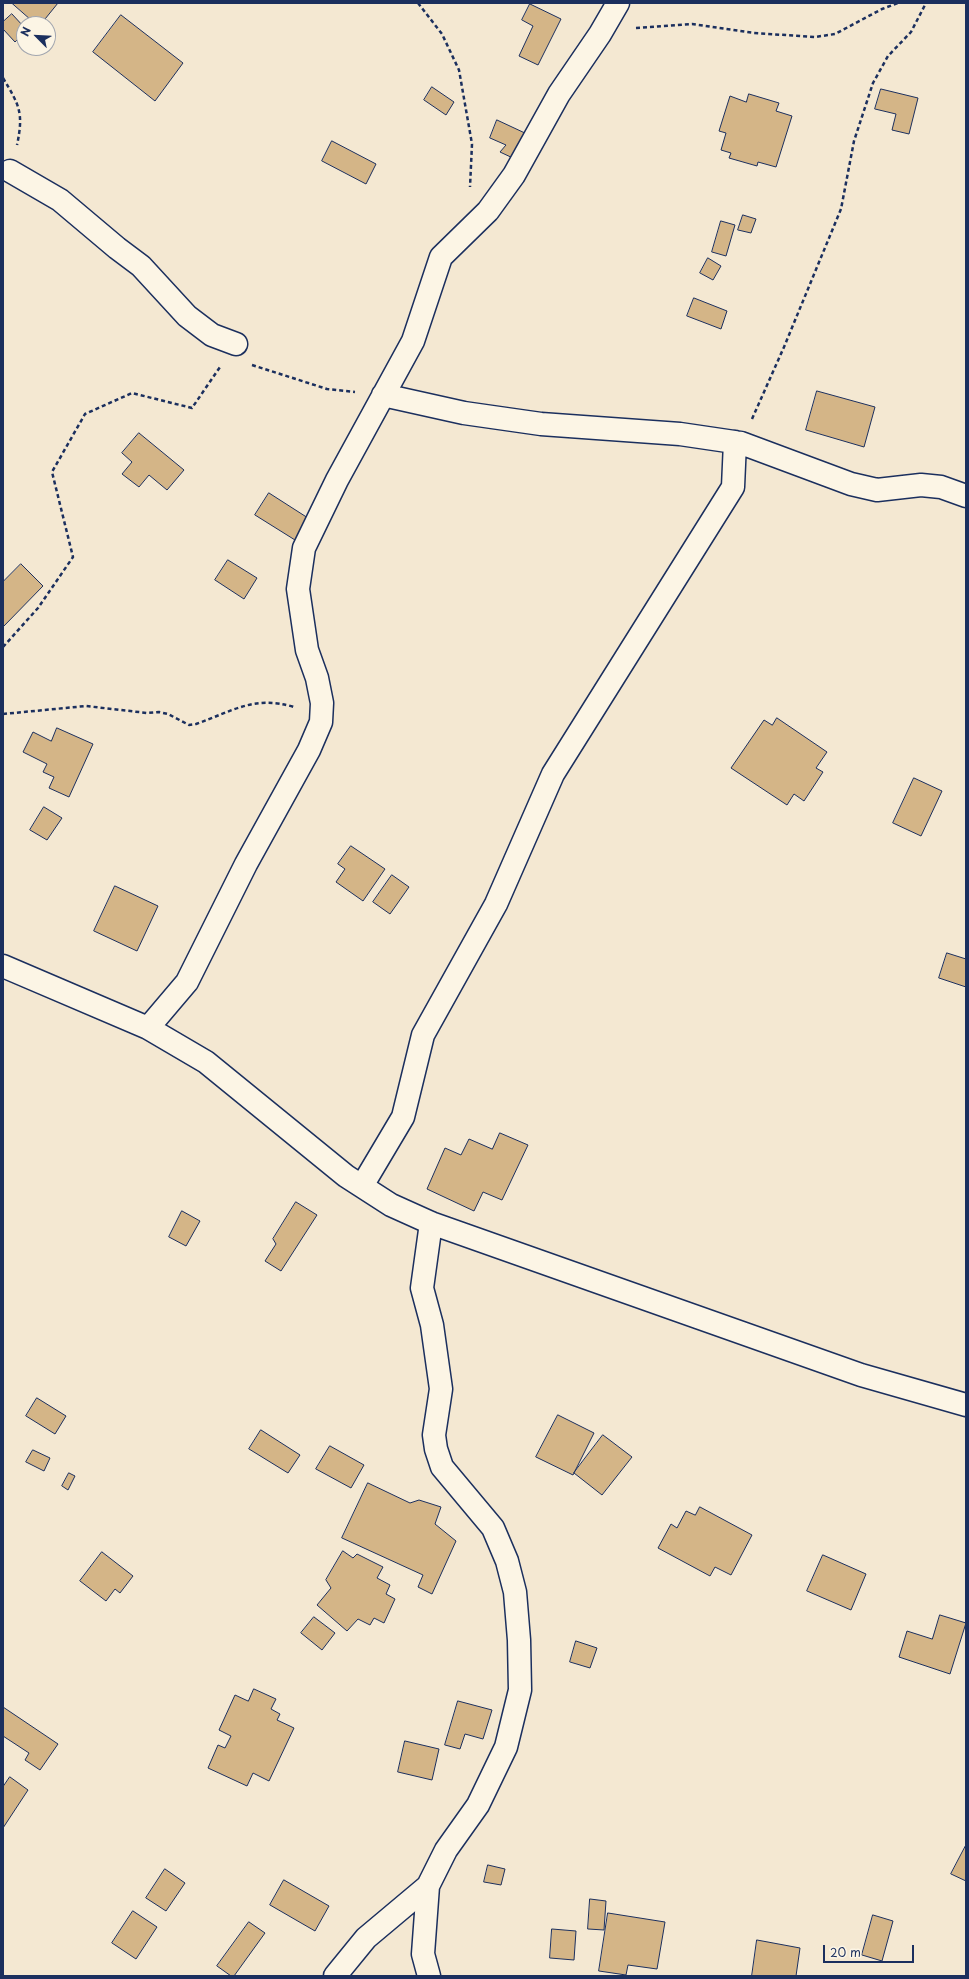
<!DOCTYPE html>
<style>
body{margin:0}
#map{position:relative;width:969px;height:1979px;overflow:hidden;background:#f4e8d2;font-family:"Playpen Sans",sans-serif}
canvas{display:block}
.frame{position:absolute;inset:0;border:4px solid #1b2f5e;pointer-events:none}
.north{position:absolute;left:16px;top:16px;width:40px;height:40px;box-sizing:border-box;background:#fcf5e5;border:1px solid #a2a6af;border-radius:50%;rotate:294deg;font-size:11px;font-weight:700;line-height:16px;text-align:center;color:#1b2f5e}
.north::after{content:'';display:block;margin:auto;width:14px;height:18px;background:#1b2f5e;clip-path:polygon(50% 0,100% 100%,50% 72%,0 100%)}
.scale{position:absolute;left:823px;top:1945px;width:91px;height:18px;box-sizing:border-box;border:2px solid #1b2f5e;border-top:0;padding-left:5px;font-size:12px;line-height:14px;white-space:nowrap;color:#1b2f5e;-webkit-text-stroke:3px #fcf5e5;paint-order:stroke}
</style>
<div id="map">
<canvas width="969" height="1979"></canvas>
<div class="frame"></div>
<div class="north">N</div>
<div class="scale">20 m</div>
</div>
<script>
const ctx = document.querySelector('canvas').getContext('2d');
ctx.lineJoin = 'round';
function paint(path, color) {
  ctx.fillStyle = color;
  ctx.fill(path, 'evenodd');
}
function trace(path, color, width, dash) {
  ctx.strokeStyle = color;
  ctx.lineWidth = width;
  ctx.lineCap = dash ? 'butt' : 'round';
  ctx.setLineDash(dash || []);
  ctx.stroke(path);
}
const building = new Path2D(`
 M12,3H58L41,24H36Z
 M530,4L561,19L538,65L519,56L533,26L522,20Z
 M12,14L24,27V33L15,42L3,29V22Z
 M121,15L183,63L155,101L93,52Z
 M432,87L454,102L446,115L424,100Z
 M881,89L918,98L909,134L892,130L896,114L875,109Z
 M749,94L779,103L776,111L792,116L776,167L758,162L757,166L729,158L731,153L721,150L726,133L719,131L730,96L746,102Z
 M497,120L527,134L515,159L500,152L506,145L490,138Z
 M332,141L376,164L366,184L322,161Z
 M743,215L756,219L751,233L738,230Z
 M721,221L735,225L726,256L712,252Z
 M708,258L721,266L713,280L700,273Z
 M694,298L727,311L721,329L687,316Z
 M817,391L875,407L864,447L806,430Z
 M139,433L184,470L167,490L149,475L139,487L122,474L132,462L122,453Z
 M269,493L308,518L295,540L255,515Z
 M228,560L257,578L244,599L215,580Z
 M21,564L43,586L3,627V582Z
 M777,718L827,752L816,768L823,772L804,801L794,794L787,805L731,768L764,720L772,725Z
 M57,728L93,744L69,797L49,788L54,777L43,772L47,764L23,752L33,732L51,741Z
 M914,778L942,791L921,836L893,823Z
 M44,807L62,818L47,840L30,830Z
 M351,846L385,869L363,901L336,882L345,869L338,864Z
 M392,875L409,887L390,914L373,902Z
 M115,886L158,906L137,951L94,931Z
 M947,953L966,959V987L939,978Z
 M500,1133L528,1145L502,1200L483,1192L474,1211L427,1189L445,1148L461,1155L469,1139L492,1149Z
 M296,1202L317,1215L281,1271L265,1261L276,1244L273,1239Z
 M182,1211L200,1221L186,1246L169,1237Z
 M37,1398L66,1416L55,1434L26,1416Z
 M558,1415L594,1433L573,1475L536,1457Z
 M261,1430L300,1455L288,1473L249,1449Z
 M603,1435L632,1457L602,1495L574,1473Z
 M330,1446L364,1465L351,1488L316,1469Z
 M33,1450L50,1458L44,1471L26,1462Z
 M69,1473L75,1476L68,1490L62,1486Z
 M368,1483L410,1503L419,1500L441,1507L435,1524L456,1541L432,1594L418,1587L423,1575L342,1538Z
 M700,1507L752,1535L731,1575L715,1567L710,1576L658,1548L671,1524L677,1528L686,1511L695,1515Z
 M343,1551L353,1558L357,1554L383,1567L377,1578L390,1585L386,1594L395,1599L384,1623L374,1618L370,1625L358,1619L347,1631L317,1605L331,1588L326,1580Z
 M102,1552L133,1576L120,1593L115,1589L106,1601L80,1581Z
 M823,1555L866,1574L851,1610L807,1591Z
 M940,1615L966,1623L950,1674L899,1657L907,1631L932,1639Z
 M314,1617L335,1633L322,1650L301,1633Z
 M576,1641L597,1648L590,1668L570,1662Z
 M254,1689L276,1699L271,1709L280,1714L277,1720L294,1728L269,1781L253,1773L247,1786L208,1768L218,1745L225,1748L231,1736L219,1730L235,1695L248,1701Z
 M458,1701L492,1710L483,1739L465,1734L460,1749L445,1745Z
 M3,1707L58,1744L40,1770L25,1760L29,1753L3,1736Z
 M405,1741L439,1749L432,1780L398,1772Z
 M10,1777L28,1790L3,1828V1787Z
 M966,1845V1881L951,1874Z
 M488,1865L505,1869L501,1885L484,1882Z
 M165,1869L185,1883L166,1911L146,1898Z
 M284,1880L329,1906L315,1931L270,1905Z
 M590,1899L606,1901L604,1930L588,1929Z
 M133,1911L157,1927L136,1959L112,1943Z
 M608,1913L665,1922L657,1969L628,1965L626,1975L599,1971Z
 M873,1915L893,1921L882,1961L862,1955Z
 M249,1922L265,1933L234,1976H231L217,1966Z
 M552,1929L576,1931L574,1960L550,1958Z
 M757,1940L800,1948L796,1976H752Z`);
const path = new Path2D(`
 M418,3L442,34L459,70L472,144L470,187
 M636,28L692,24L754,33L815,37L835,34L882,9L898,3
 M3,78C19,105 24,112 17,145
 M252,365L327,389L355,392
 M752,419L784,347L841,209L854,141L873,83L888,56L911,32L926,3
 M3,647L38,608L73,557L52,472L85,414L132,393L192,408L220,367
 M3,714L86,706L147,713L159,712L168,714L189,725L196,724C233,711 254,695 294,707`);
const minor = new Path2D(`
 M10,171L60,200L117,248L141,266L187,316L212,335L236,344
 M383,395L464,413L541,424L680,434L741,443L851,484L877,490L921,485L941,487L966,496
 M3,966L148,1028L206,1062L346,1176L391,1205L431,1223L861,1375L966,1405
 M148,1028L187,982L246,864L309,750L321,722L322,703L317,678L307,650L298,589L304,548L337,480L413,341L441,257L488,211L514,175L559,94L600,34L618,3
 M362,1186L403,1117L423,1035L496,904L553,774L733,487L735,442
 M335,1976L366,1938L428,1886
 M429,1976L423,1954L428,1886L446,1850L478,1805L506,1747L520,1690L519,1640L515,1592L507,1561L493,1528L442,1467L436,1449L434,1435L441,1389L432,1325L422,1288L431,1223`);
paint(building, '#d4b587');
trace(building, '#1b2f5e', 1);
trace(minor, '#1b2f5e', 25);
trace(path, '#1b2f5e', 2.5, [4, 3]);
trace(minor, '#fcf5e5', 22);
</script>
